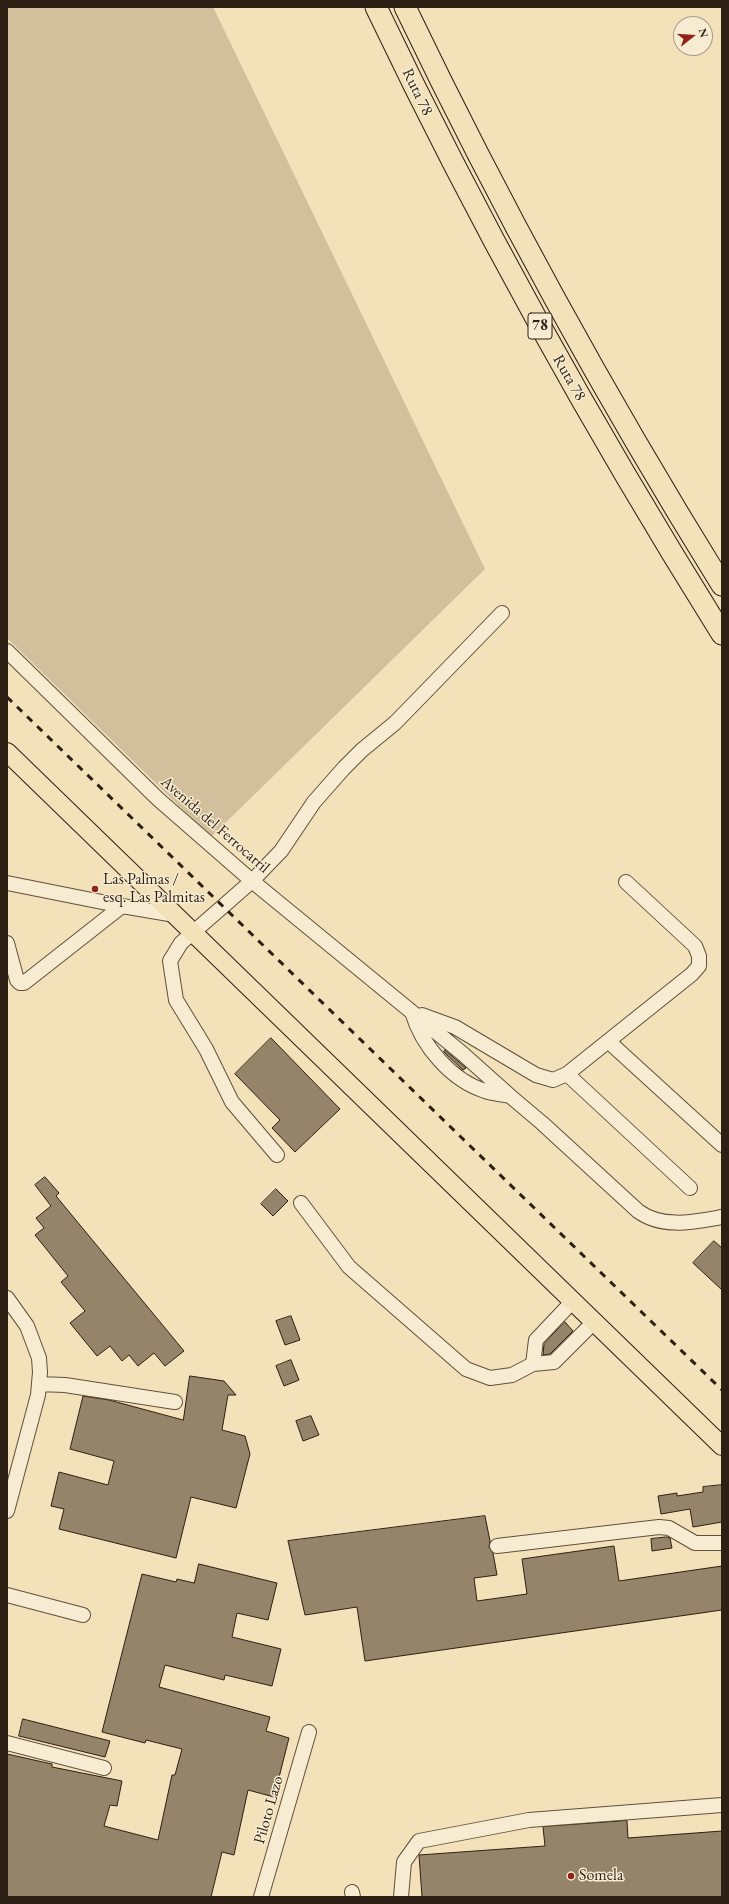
<!DOCTYPE html>
<style>
body{margin:0}
#map{position:relative;width:729px;height:1904px;overflow:hidden;background:#f3e1b9;font-family:"EB Garamond",serif}
canvas{display:block}
.frame{position:absolute;inset:0;border:8px solid #2e1f14;pointer-events:none}
.north{position:absolute;left:673px;top:16px;width:40px;height:40px;box-sizing:border-box;background:#f7ecd2;border:1px solid #a79a86;border-radius:50%;rotate:73deg;font-size:11px;font-weight:700;line-height:16px;text-align:center;color:#2e1f14}
.north::after{content:'';display:block;margin:auto;width:14px;height:18px;background:#8f2418;clip-path:polygon(50% 0,100% 100%,50% 72%,0 100%)}
</style>
<div id="map">
<canvas width="729" height="1904"></canvas>
<div class="frame"></div>
<div class="north">N</div>
</div>
<script>
const ctx = document.querySelector('canvas').getContext('2d');
ctx.lineJoin = 'round';
function paint(path, color) {
  ctx.fillStyle = color;
  ctx.fill(path, 'evenodd');
}
function trace(path, color, width, dash) {
  ctx.strokeStyle = color;
  ctx.lineWidth = width;
  ctx.lineCap = dash ? 'butt' : 'round';
  ctx.setLineDash(dash || []);
  ctx.stroke(path);
}
function label(font, color, halo, rows, align = 'center') {
  ctx.font = font + ' "EB Garamond",serif';
  ctx.lineWidth = 3;
  ctx.setLineDash([]);
  ctx.textBaseline = 'middle';
  ctx.strokeStyle = halo;
  ctx.fillStyle = color;
  for (const [text, x, y, turn = 0] of rows) {
    ctx.save();
    ctx.translate(x, y);
    ctx.rotate((+turn || 0) * Math.PI / 180);
    ctx.textAlign = isNaN(turn) ? turn : align;
    if (halo) ctx.strokeText(text, 0, 0);
    ctx.fillText(text, 0, 0);
    ctx.restore();
  }
}
const green = new Path2D(`
 M7,7H213L485,569L211,837L7,638Z`);
const building = new Path2D(`
 M271,1038L340,1109L295,1152L272,1128L280,1120L235,1074Z
 M445,1050L466,1068L463,1070L446,1054L444,1052Z
 M45,1177L59,1193L56,1196L184,1351L165,1366L154,1353L138,1366L129,1355L122,1361L110,1346L97,1356L70,1323L85,1311L61,1282L68,1276L35,1235L44,1228L36,1218L51,1206L35,1185Z
 M276,1189L288,1201L273,1216L261,1204Z
 M714,1241L722,1248V1290L693,1263Z
 M291,1316L300,1340L285,1345L276,1321Z
 M565,1322L573,1331L550,1354L543,1355L544,1344Z
 M291,1360L299,1380L284,1386L276,1366Z
 M190,1376L224,1381L236,1395H228L222,1430L245,1436L250,1454L236,1508L191,1497L176,1558L59,1529L64,1509L51,1506L59,1472L108,1485L114,1461L70,1449L83,1396L109,1400L183,1420Z
 M311,1416L319,1435L303,1441L296,1421Z
 M722,1485V1522L693,1527L690,1509L661,1514L658,1496L677,1493V1496L703,1492V1487Z
 M485,1516L490,1541L489,1547L493,1553L497,1575L474,1578L477,1601L527,1594L522,1559L614,1546L619,1581L722,1566V1610L365,1661L357,1607L305,1615L288,1541Z
 M667,1537L670,1538L672,1548L652,1551L651,1539Z
 M199,1564L277,1583L268,1620L237,1613L232,1637L281,1649L272,1686L225,1675L224,1680L165,1665L159,1687L270,1717L266,1731L289,1738L274,1797L248,1790L234,1855L222,1852L211,1897H7V1754L52,1764V1767L122,1781L117,1806L110,1805L104,1826L158,1840L172,1775H175L182,1749L146,1740L145,1743L102,1732L142,1574L176,1582L177,1579L194,1583Z
 M23,1719L110,1741L105,1757L19,1736Z
 M627,1821L628,1838L722,1831V1897H422L419,1855L545,1846L543,1827Z`);
const minor = new Path2D(`
 M7,651L158,799L252,881L463,1054L510,1096L542,1123L638,1211C662,1229 694,1222 722,1217
 M7,883L122,906L175,915
 M7,943L17,980L20,983H24L122,906
 M412,1012C422,1046 451,1080 485,1091C493,1094 502,1094 510,1096
 M422,1015L455,1027L536,1075L553,1080L567,1074L692,974L699,966V956L695,946L626,882
 M608,1041L722,1145
 M567,1074L690,1188
 M277,1155L232,1102L206,1049L176,1000L170,961L181,943L252,881L281,851L314,802L344,768L362,750L395,723L502,613
 M301,1203L349,1267L466,1369L490,1378L512,1375L533,1364
 M7,1298L27,1326L39,1358L40,1372L38,1395L7,1511
 M573,1301L536,1340L533,1364L554,1362L594,1322
 M39,1384L65,1385L175,1402
 M497,1546L659,1527L669,1528L695,1543H722
 M7,1595L83,1615
 M7,1743L104,1768
 M352,1892L353,1897
 M261,1897L309,1732
 M401,1897L404,1862L419,1841L529,1820L722,1805`);
const major = new Path2D(`
 M7,752L722,1446`);
const highway = new Path2D(`
 M376,7C479,223 595,431 722,634
 M405,7C500,205 606,398 722,585`);
const rail = new Path2D(`
 M7,697L722,1390`);
const markers = [
 [95,889,4,"#8f2418"],
 [571,1876,4,"#8f2418"]
];
const shields = [
 [540,326,24]
];
const shieldNames = [
 ["78",540,326]
];
const streetNames = [
 ["Ruta 78",417,92,64],
 ["Ruta 78",569,378,60],
 ["Avenida del Ferrocarril",215,825,41],
 ["Piloto Lazo",269,1810,-74]
];
const poiNames = [
 ["Las Palmas /",103,880],
 ["esq. Las Palmitas",103,898],
 ["Somela",579,1876]
];
paint(green, '#d2c09d');
paint(building, '#94846a');
trace(building, '#2e1f14', 1);
trace(minor, '#5f503d', 16);
trace(major, '#2e1f14', 20);
trace(highway, '#2e1f14', 23);
trace(minor, '#f7ecd2', 14);
trace(major, '#f3e1b9', 18);
trace(highway, '#f3e1b9', 21);
trace(rail, '#2e1f14', 3, [7, 7]);
for (const [x, y, r, color] of markers) {
  const dot = new Path2D();
  dot.arc(x, y, r, 0, 2 * Math.PI);
  ctx.fillStyle = color;
  ctx.fill(dot);
  trace(dot, '#f7ecd2', 1.5);
}
for (const [x, y, w] of shields) {
  const box = new Path2D();
  box.roundRect(x - w / 2, y - 13, w, 26, 3);
  ctx.fillStyle = '#f7ecd2';
  ctx.fill(box);
  trace(box, '#2e1f14', 1);
}
label('bold 15px', '#2e1f14', null, shieldNames);
label('16px', '#2e1f14', '#f7ecd2', streetNames);
label('16px', '#2e1f14', '#f7ecd2', poiNames, 'left');
</script>
